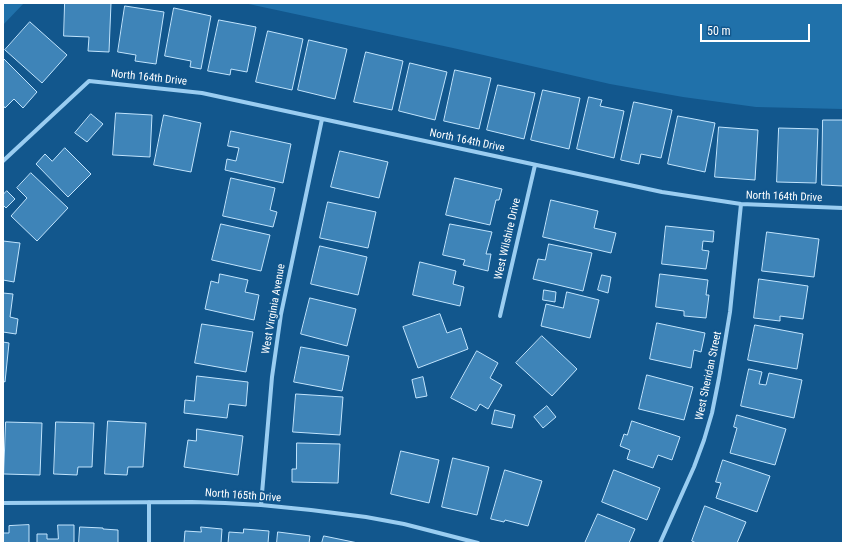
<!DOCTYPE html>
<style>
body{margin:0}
#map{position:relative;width:846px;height:546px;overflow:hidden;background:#12578d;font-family:"Roboto Condensed",sans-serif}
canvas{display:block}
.frame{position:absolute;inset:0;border:4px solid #fff;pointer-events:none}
.scale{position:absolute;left:700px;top:24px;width:110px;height:18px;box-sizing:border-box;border:2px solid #fff;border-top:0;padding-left:5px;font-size:12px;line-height:14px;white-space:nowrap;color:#fff;-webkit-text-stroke:3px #12578d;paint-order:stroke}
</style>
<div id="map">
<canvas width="846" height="546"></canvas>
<div class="frame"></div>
<div class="scale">50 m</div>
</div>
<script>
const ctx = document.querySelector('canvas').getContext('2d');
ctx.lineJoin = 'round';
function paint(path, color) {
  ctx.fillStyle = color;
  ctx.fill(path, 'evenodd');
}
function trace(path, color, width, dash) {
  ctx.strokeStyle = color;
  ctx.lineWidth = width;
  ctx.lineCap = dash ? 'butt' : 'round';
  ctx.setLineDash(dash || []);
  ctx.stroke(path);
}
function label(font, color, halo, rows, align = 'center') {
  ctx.font = font + ' "Roboto Condensed",sans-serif';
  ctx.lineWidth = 4;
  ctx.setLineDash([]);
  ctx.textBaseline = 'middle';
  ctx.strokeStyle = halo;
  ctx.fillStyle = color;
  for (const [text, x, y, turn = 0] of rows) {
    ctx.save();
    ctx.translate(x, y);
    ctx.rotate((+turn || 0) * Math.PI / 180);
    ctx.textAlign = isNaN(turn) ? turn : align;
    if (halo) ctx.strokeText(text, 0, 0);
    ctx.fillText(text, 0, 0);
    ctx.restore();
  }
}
const green = new Path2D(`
 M3,3H24L3,25Z
 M244,3H843V109L756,107L683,97L610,84L453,48Z`);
const building = new Path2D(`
 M65,3H111L109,52L88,51L89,37L64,36Z
 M125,6L164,12L156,64L135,61L136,55L118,52Z
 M174,8L211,16L201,69L190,67L191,61L165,56Z
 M219,20L256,27L247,72L231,69L230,75L208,71Z
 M30,22L67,55L42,83L5,50Z
 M268,31L303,39L292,90L256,82Z
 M309,40L347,49L335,99L298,90Z
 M366,52L403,61L392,110L354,102Z
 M3,58L37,92L23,108L14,99L5,108L3,105Z
 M410,63L447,72L435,120L399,111Z
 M455,70L491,78L479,129L444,121Z
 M498,85L535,93L524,139L487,130Z
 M543,90L580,98L569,149L531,140Z
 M589,97L602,100L600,106L624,111L614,158L577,149Z
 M634,102L672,110L661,158L641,154L639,164L621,160Z
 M116,113L152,115L150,157L113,155Z
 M91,114L103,124L87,142L75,133Z
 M164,115L201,123L191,172L154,165Z
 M678,116L715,123L705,172L668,164Z
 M823,120H843V186L822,185Z
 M719,127L758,130L755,180L715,177Z
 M779,128L818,129L816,183L777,182Z
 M231,131L291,144L283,183L225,170L227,159L236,161L239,148L228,146Z
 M65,148L91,174L68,197L36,164L45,154L52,161Z
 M340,151L388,162L379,198L331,187Z
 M31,173L68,208L37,241L11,216L27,198L17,188Z
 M231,178L275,188L270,210L277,212L273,227L223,216Z
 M455,178L502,189L499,200H496L490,225L446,215Z
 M7,191L15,199L6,208L3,205V195Z
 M551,200L598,211L594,228L616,233L611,253L543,237Z
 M328,202L376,212L368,248L320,238Z
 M221,224L270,235L261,271L212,260Z
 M450,224L492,232L486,254H491L488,271L463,265L465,260L443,255Z
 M666,226L714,231L713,242L703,241L702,250L709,251L706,269L662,264Z
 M767,232L819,239L814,277L762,271Z
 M3,241L20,243L14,282L3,280Z
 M549,244L592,253L583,291L533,279L538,259L545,260Z
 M320,246L367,257L358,295L311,284Z
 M420,262L456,271L453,284L464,287L460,306L413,295Z
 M220,274L248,280L245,292L259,295L254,320L205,309L211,281L218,283Z
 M660,274L708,280L706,295H709L706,318L684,316V311L656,307Z
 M602,275L611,277L608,293L598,290Z
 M759,279L808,286L803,319L780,316V321L754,318Z
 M544,290L556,292L555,302L543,300Z
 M567,292L599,300L590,338L541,326L546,304L563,308Z
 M3,293L13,294L10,317L18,319L16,334L3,332Z
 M310,298L356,309L347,346L301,334Z
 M440,314L447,333L461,328L468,349L418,368L403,327Z
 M657,323L705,333L701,352L694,350L691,368L650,359Z
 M202,324L253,332L246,372L195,363Z
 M755,325L803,334L797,369L748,360Z
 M542,336L577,369L552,396L516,363Z
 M3,342L9,343L5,382L3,381Z
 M301,347L349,356L342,391L294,382Z
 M477,351L498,363L490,378L502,385L488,409L480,404L476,411L451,398Z
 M749,369L762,372L759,384L766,385L769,373L802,380L794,418L741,406Z
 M647,375L693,387L684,420L639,409Z
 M197,376L248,382L246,406L229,404L227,418L184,413L185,400L194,401Z
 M423,377L427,396L416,398L412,380Z
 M296,394L343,397L340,435L293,432Z
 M547,406L556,417L543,428L534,417Z
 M495,410L515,415L512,428L492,424Z
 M737,415L786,429L775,465L730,453L737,428L734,427Z
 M108,421L146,423L143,467H128L127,475L105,474Z
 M632,421L680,437L672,460L658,455L653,468L627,459L630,450L620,446L624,434L627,435Z
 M6,422L42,423L40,475L4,474Z
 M56,422L94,423L92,467H78L77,475L54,474Z
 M197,429L243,436L238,475L184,467L188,440L196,441Z
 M297,443L340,444L338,483L292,482V469H296Z
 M401,451L439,460L429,503L391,494Z
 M453,458L489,467L477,515L442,507Z
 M723,460L770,476L757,512L716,498L721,483L716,482Z
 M505,470L542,481L528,526L505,520L504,522L491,519Z
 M614,470L660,488L647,520L602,502Z
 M705,506L746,522L737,543H696L692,541Z
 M598,514L635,529L629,543H585Z
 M29,525V543H3V533H9V526Z
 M58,525H74V543H37V534H47V539H58Z
 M80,527L103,528V529L118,530V543H79Z
 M201,527L222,529L221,543H184L185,531L201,532Z
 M244,529L269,531L268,543H228L229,532L243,533Z
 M278,532L310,536L309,543H277Z
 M324,536L358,543H322Z`);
const minor = new Path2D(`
 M3,161L89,81L202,93L662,192L741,204L843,208
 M500,316L535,165
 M3,503L192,502L225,503L261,505L311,510L366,517L404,524L478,543
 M261,505L272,377L281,314L322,119
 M149,543V502
 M660,543L694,467L704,440L712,413L719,378L730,312L741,204`);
const streetNames = [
 ["North 164th Drive",149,78,6],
 ["North 164th Drive",467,141,12],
 ["North 164th Drive",784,197,2],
 ["West Wilshire Drive",508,239,-77],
 ["West Virginia Avenue",274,309,-80],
 ["West Sheridan Street",709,376,-78],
 ["North 165th Drive",243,496,4]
];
paint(green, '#2071aa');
paint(building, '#3e84b8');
trace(building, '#c1e4fd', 1);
trace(minor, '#9acdf1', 4);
label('11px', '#fff', '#12578d', streetNames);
</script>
